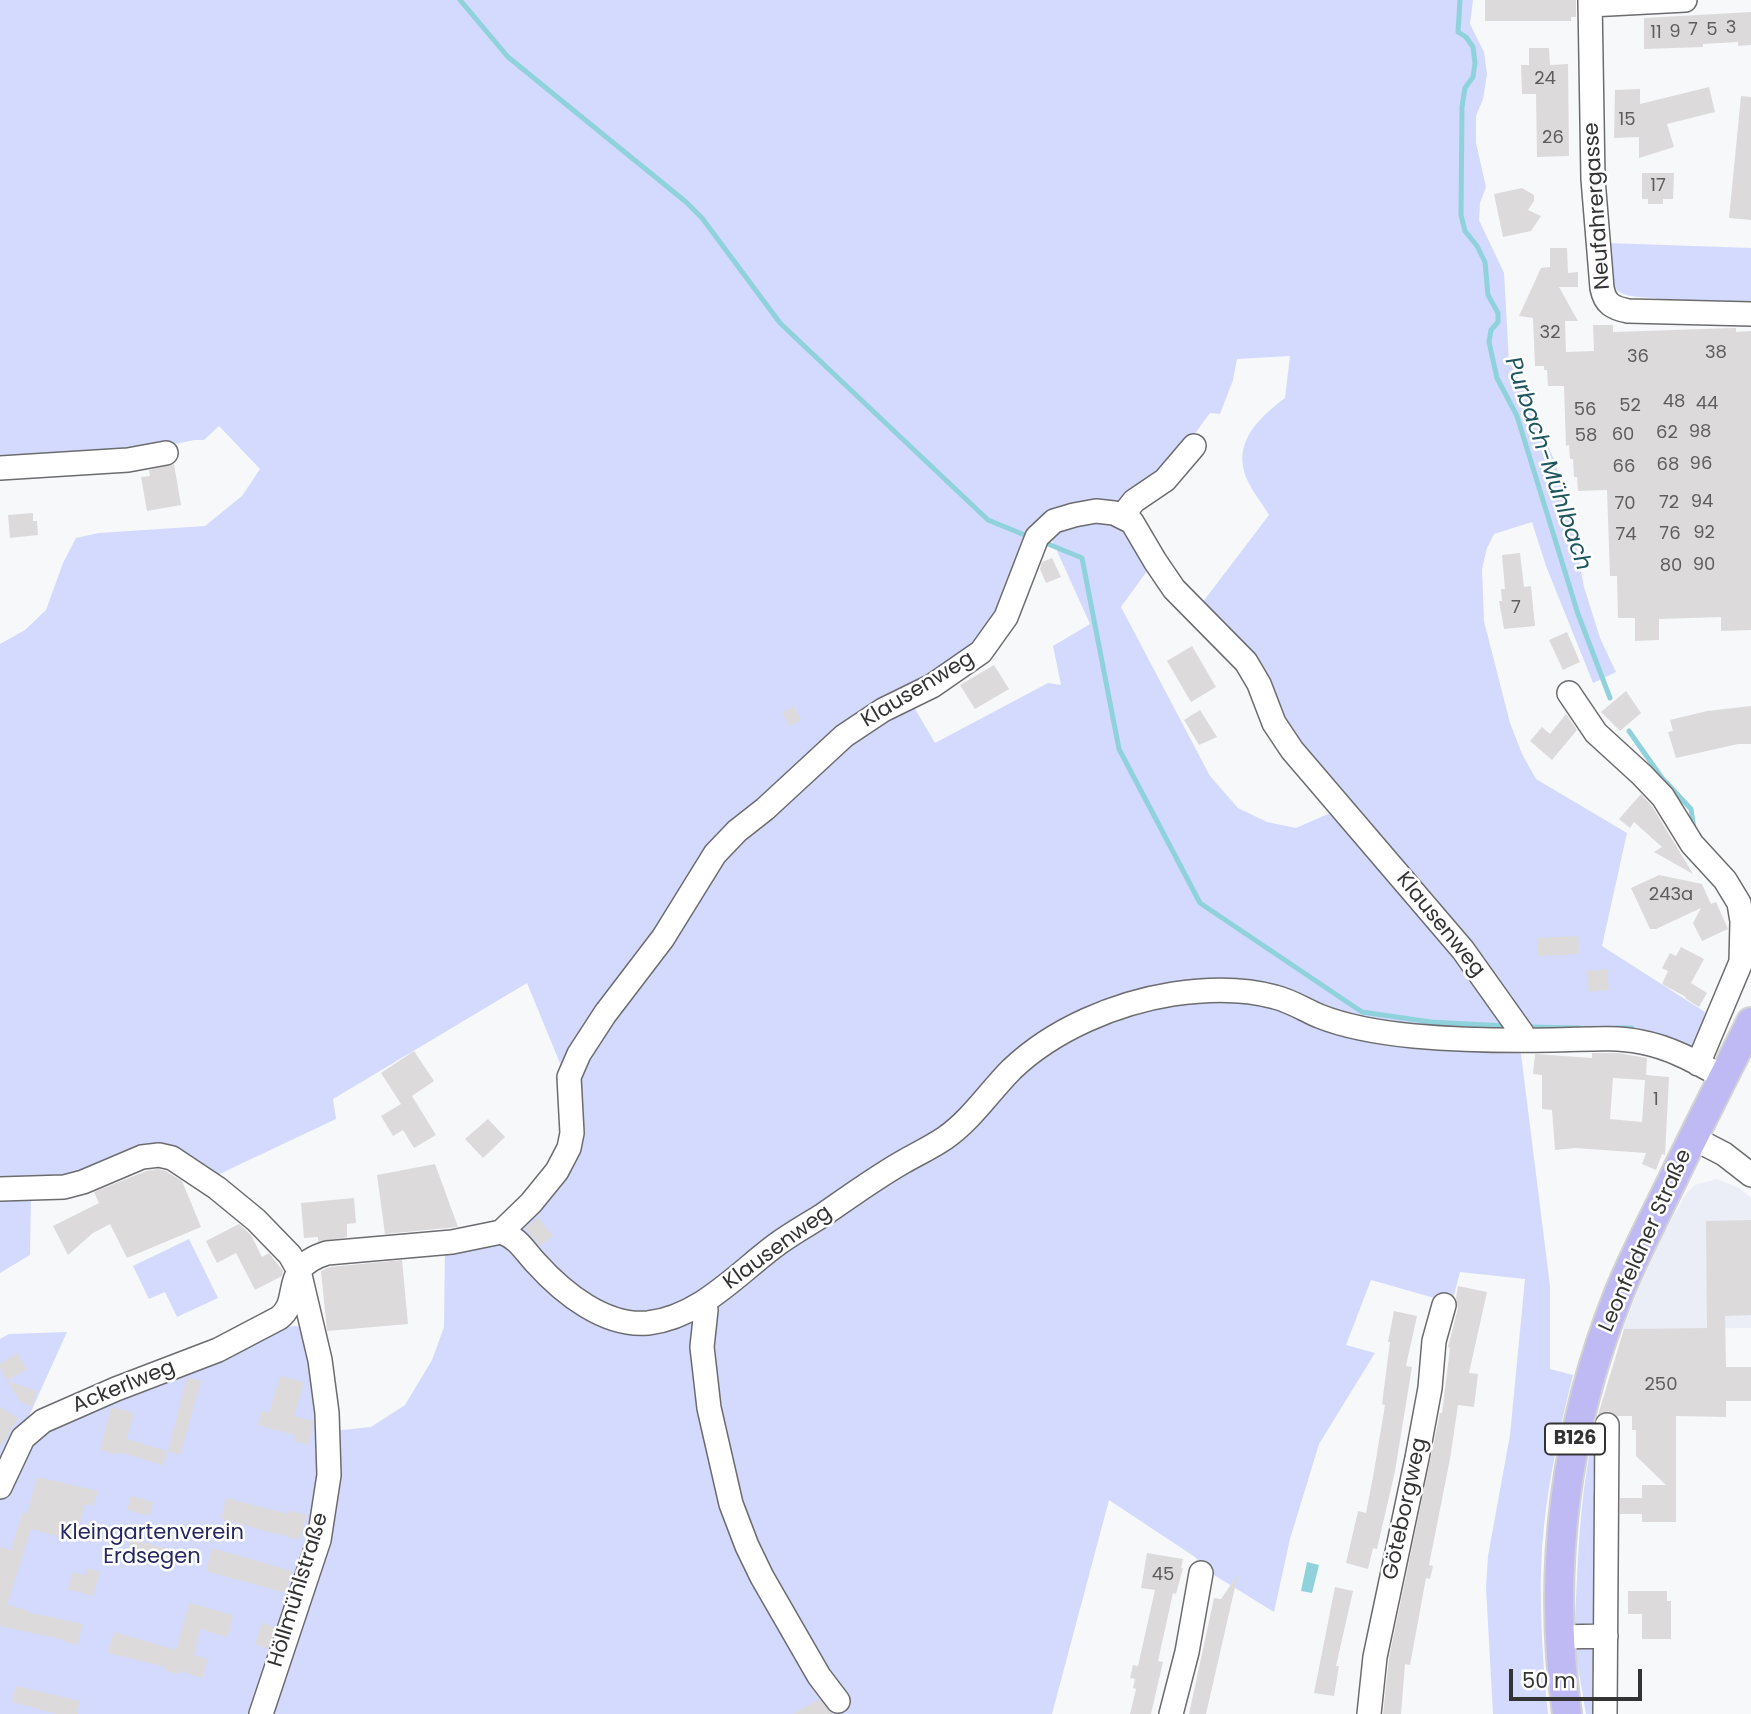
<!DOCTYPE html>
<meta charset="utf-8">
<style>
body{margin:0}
#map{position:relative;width:1751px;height:1714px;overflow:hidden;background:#f7f8fa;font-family:Poppins,sans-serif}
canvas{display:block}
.scale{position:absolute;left:1509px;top:1669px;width:133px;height:32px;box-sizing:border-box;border:4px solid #333334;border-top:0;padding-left:9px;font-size:21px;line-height:24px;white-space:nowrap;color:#333334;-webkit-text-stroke:5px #fff;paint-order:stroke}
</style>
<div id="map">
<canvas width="1751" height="1714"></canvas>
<div class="scale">50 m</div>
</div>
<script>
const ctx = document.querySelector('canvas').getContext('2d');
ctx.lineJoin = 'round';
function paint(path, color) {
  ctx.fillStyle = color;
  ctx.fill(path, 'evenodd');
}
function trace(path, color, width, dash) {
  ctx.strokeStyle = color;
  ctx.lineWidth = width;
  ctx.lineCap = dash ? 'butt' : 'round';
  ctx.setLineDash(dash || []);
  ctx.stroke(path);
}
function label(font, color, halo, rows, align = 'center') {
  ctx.font = font + ' Poppins,sans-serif';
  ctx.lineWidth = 5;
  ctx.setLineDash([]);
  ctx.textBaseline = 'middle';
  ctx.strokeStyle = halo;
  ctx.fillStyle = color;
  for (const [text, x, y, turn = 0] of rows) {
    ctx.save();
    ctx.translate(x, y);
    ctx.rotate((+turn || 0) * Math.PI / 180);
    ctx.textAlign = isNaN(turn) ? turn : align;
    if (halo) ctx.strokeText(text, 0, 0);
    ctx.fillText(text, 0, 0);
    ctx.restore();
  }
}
const built = new Path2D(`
 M1717,1179L1739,1188L1751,1198V1328L1623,1329L1639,1287L1664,1233L1686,1194L1695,1185Z`);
const green = new Path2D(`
 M0,0H1473L1470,24L1484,52L1487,74L1483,99L1476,116V143L1486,187L1480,203L1479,220L1504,273L1509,362L1523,387L1555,462L1572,522L1584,587L1600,638L1616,672L1593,683L1546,566L1532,522L1494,534L1487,548L1482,569L1484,621L1510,723L1522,754L1536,779L1627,833L1602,946L1705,1012L1698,1051L1528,1034L1311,766L1199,607L1269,515C1261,501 1245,483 1243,466C1238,436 1264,414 1285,398L1290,356L1237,359L1233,380L1220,414L1210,413L1180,454L1130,498L1053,516L985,642L772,797L564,1073L527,983L333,1099L336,1119L211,1178L188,1161L80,1179L0,1183V644L25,630L46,610L63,563L76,538L99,533L205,526L242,496L260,469L219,426L204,440H194L144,451L0,464Z
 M1608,243L1751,248V304L1656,301V298C1604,296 1614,290 1608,243Z
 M1106,519L1133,532L1152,564L1121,607L1210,776L1238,808L1267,822L1296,828L1337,810L1514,1029H1393L1290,997L1114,1004L955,1123L701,1299L643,1318L588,1302L516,1230L546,1196L573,1084L704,879L842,742L911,702L935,743L1048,683L1061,685L1053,646L1090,624L1048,531Z
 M1175,998L1277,1002L1520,1046L1550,1286V1369L1573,1375C1557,1439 1543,1504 1541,1570C1540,1618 1543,1666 1548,1714H1493L1486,1587L1488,1556L1510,1435L1525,1279L1460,1272L1452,1303L1371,1280L1346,1345L1375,1353L1319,1444L1290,1539L1274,1612L1214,1575L1195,1557L1109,1500L1052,1714H265L293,1630L333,1431L371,1427L405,1405L432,1360L444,1327L445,1247L497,1237L594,1315L689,1316L1056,1041Z
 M0,1194H31L30,1255L0,1273Z
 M189,1239L218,1298L177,1317L165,1292L149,1299L133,1266Z
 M296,1326L310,1329L322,1504L257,1714H0V1339L9,1334L67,1332L25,1425L285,1327Z
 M1598,1415H1604L1594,1471L1593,1492L1601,1500L1594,1626L1580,1629L1575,1624C1578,1554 1580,1484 1598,1415Z
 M1581,1644L1597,1647L1600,1714H1586L1575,1649Z`);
const water = new Path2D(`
 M1307,1562L1319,1565L1312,1593L1301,1591Z`);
const stream = new Path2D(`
 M460,0L508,57L686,202L702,218L780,323L988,520L1032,538
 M1460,0L1458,32L1466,37L1473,47L1475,63L1473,77L1465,88L1462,107L1461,215L1465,231L1477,246L1485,262L1488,295L1498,313V322L1491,330L1489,342L1497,378L1517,416L1578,614L1610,698
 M1041,541L1082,558L1119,749L1200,903L1362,1012L1431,1022L1505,1026
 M1629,731L1662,778L1691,809L1694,829
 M1529,1027L1579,1028
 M1616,1028H1632`);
const building = new Path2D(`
 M1485,0H1576V17H1571V21H1485Z
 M1751,12V45L1738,46V42L1703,44V47L1644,49V18Z
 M1529,48H1549L1550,65L1568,64L1569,156L1537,157L1536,94H1522L1521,65H1529Z
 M1709,87L1715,112L1667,124L1674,147L1639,158V137L1614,138L1615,90L1640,89V104Z
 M1741,96L1751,97V220L1729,218Z
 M1642,173H1674L1673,199H1663V204H1648V199H1642Z
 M1522,188L1534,195V201L1528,210L1541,216L1531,231L1503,237L1494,194Z
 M1550,248H1567L1568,273L1578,272V287H1559L1578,321H1565L1566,352L1594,351L1593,325H1613V332L1733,328H1736V332L1751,331V630L1721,631V617L1659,619V640L1635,641V618H1618L1617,576H1610L1607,490L1578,491L1577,477H1574L1573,459H1570L1569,445L1566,446L1564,386H1548L1547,370H1544V366H1535L1533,318L1519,316L1541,268L1550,267Z
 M174,464L181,505L147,511L141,477L150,476L149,470Z
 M33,513V521H37L38,535L10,538L8,515Z
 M1520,553L1524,587L1531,586L1535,626L1504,629L1499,601H1502L1501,589H1505L1502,555Z
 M1052,558L1061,577L1046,583L1040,569L1042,562Z
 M1567,632L1580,662L1563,670L1549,640Z
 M1192,646L1216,687L1191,702L1167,661Z
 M994,665L1009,689L975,709L960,685Z
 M1626,691L1641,713L1620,731L1601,712Z
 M794,706L801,720L789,726L782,713Z
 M1751,706V744H1738L1676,758L1668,732L1673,731L1670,720L1707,711Z
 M1200,710L1217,737L1199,745L1184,720Z
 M1566,714L1577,730L1552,760L1530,741L1542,727L1550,734Z
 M1641,794L1652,806L1693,874L1654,852L1662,847L1634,822L1630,828L1619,819Z
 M1659,875L1702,884L1711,904L1716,902L1728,929L1702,941L1693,923L1701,908L1656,929H1650L1631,888Z
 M1578,936L1579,954L1538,956L1537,938Z
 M1681,947L1704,959L1691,983L1707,993L1699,1007L1685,998L1686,997L1662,984L1668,971L1662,968L1670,953L1676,956Z
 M1607,969L1609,990L1589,992L1586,971Z
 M414,1051L434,1081L412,1096L436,1135L414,1148L403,1130L393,1136L381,1116L401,1104L381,1073Z
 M1592,1053H1618L1647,1058L1646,1075L1669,1077L1665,1155L1662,1154L1656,1170L1642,1164L1646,1153L1575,1148L1555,1150L1552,1110L1542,1109V1075L1533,1074L1535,1054L1592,1058ZM1613,1078L1645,1080L1642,1122L1610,1119Z
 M488,1119L505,1137L483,1158L465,1139Z
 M435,1164L458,1227L385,1234L377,1175Z
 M158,1169L166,1171L182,1181L201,1227L127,1258L110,1224L93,1233L68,1255L53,1226L99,1203L94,1192L146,1171Z
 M354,1198L356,1223L347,1224V1237L318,1242V1237L304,1238L301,1203Z
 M538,1218L553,1235L540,1246L525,1228Z
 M1751,1220V1315L1725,1316L1726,1367H1751V1401H1726V1417L1676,1416V1522H1642V1514H1620V1498H1642V1485H1666L1636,1456V1430H1632V1416H1617L1608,1411L1598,1415L1624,1329L1707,1328L1706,1221Z
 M239,1224L251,1235L262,1257L269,1253L283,1271L282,1276L255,1290L236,1253L217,1263L206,1241Z
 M402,1260L408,1324L327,1331L321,1271L330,1267Z
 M1458,1286L1487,1292L1469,1373L1478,1374L1474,1407L1458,1405L1450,1459L1429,1565L1433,1566L1430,1579L1426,1578L1410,1665L1405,1664L1401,1714H1383L1389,1658L1440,1413H1442L1450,1348L1448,1347L1458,1308L1456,1298Z
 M1394,1311L1417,1316L1406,1366L1412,1367L1395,1471L1377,1549L1373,1548L1368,1569L1346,1563L1358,1511L1366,1513L1373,1477L1385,1405L1382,1404L1390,1342H1388Z
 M17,1353L27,1369L7,1381L0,1368V1364Z
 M280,1376L304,1382L294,1416L313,1421L309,1445L294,1441L295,1435L258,1425L261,1411L269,1413Z
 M187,1377L201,1381L180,1455L168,1451Z
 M7,1381L37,1391L32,1406L20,1402Z
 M0,1407L18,1418L0,1447Z
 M111,1407L134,1413L127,1439L167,1451L163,1465L118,1452L117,1455L100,1450Z
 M37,1477L98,1491L93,1506L85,1504L75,1541L31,1529L7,1605L27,1610V1612L83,1624L77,1645L64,1641L65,1640L0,1626V1547L11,1550L22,1512L27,1514Z
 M131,1496L153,1502L149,1516L127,1510Z
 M226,1498L288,1514L289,1510L307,1515L300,1540L221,1519Z
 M131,1539L176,1551L172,1564L127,1552Z
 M212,1548L292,1571L286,1593L206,1571Z
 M1147,1553L1183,1559L1181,1568H1183L1176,1594L1173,1593L1158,1661L1163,1662L1151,1714H1130L1136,1689L1133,1688L1135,1679L1130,1678L1133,1665L1138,1666L1155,1590L1141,1588Z
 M87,1568L100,1572L93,1596L68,1589L73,1572L85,1575Z
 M1238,1574L1206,1714H1189L1214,1598L1221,1599Z
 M1335,1587L1353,1591L1336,1666H1339L1334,1696L1314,1693Z
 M1628,1591H1667V1601H1671V1639H1642V1614H1628Z
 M189,1603L233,1615L227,1637L200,1629L194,1655L208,1659L202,1678L180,1671L179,1674L165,1671L166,1667L108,1653L114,1632L176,1650Z
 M262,1623L275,1627L268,1649L255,1644Z
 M16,1686L80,1701L77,1714H57L12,1702Z
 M819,1699L833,1714H793Z`);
const minor = new Path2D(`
 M1590,0L1593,179L1602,288C1605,304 1613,308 1628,311L1751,314
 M1590,5L1685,0
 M0,468L128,460L166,453
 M1122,516L1134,501L1165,480L1194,446
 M1569,693L1596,733L1642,775L1663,797L1692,844L1725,880L1739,903L1742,921L1741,962L1698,1064
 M1693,1138L1724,1154L1751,1175
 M0,1189L64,1187L83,1182L142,1157L159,1155L172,1158L217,1188L256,1220L290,1255L299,1271L320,1360L327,1413L329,1475L319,1540L261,1714
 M501,1232C518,1238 524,1250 536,1263C563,1293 605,1327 648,1323C700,1317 737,1274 776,1245C791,1234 807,1225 823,1215C849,1197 875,1178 903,1162C917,1154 932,1147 945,1138C972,1119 989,1092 1012,1069C1054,1029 1116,1003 1173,994C1206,989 1243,988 1275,997C1291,1001 1305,1010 1319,1016C1349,1028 1383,1033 1414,1036C1460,1040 1505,1041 1552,1040C1581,1040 1612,1036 1641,1042C1670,1047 1698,1063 1723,1077
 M704,1302L706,1310L702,1347L709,1408L731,1504L747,1546L762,1577L819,1676L838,1701
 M0,1487L23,1438L43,1421L116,1389L218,1350L279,1318C303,1300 278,1268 327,1253L452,1242L501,1232L531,1203L557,1171L569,1148L572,1133L569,1077L579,1054L605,1014L663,938L715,854L737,831L765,809L844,736L883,710L932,686L981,652L1006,617L1037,537L1054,521L1074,515L1096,511L1114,513L1132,522L1155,561L1174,589L1246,662L1259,684L1274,723L1292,750L1463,950L1522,1033L1523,1040
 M1559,1637L1606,1636
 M1171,1714L1187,1652L1201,1573
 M1369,1714L1375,1657L1417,1458L1430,1388L1434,1341L1444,1305
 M1605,1714L1607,1425`);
const major = new Path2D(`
 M1567,1714C1547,1571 1565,1428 1619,1293C1634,1256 1653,1220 1671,1183C1697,1129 1724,1076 1751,1022`);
const numberNames = [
 ["3",1731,28],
 ["7",1693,30],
 ["5",1712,30],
 ["9",1675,32],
 ["11",1656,33],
 ["24",1545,79],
 ["15",1627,120],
 ["26",1553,138],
 ["17",1658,186],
 ["32",1550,333],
 ["38",1716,353],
 ["36",1638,357],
 ["48",1674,402],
 ["44",1707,404],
 ["52",1630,406],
 ["56",1585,410],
 ["98",1700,432],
 ["62",1667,433],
 ["60",1623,435],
 ["58",1586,436],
 ["96",1701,464],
 ["68",1668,465],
 ["66",1624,467],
 ["94",1702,502],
 ["72",1669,503],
 ["70",1625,504],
 ["92",1704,533],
 ["76",1670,534],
 ["74",1626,535],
 ["90",1704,565],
 ["80",1671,566],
 ["7",1516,608],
 ["243a",1671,895],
 ["1",1656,1100],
 ["250",1661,1385],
 ["45",1163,1575]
];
const shields = [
 [1575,1439,60]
];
const shieldNames = [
 ["B126",1575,1439]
];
const streetNames = [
 ["Neufahrergasse",1598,206,-94],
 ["Klausenweg",918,690,-31],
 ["Klausenweg",1440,925,51],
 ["Leonfeldner Straße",1646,1241,-66],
 ["Klausenweg",778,1248,-36],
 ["Ackerlweg",124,1387,-22],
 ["Göteborgweg",1406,1509,-78],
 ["Höllmühlstraße",299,1590,-73]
];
const parkNames = [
 ["Kleingartenverein",152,1534],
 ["Erdsegen",152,1558]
];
const waterNames = [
 ["Purbach-Mühlbach",1547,464,71]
];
paint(built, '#ebedf7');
paint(green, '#d3dafd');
paint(water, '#90d2dc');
trace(stream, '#90d2dc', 5);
paint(building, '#dddadc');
trace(minor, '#6c6c6f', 26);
trace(major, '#d2d2d2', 32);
trace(minor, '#fff', 23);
trace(major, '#bfbaf4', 28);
label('18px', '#5e5d5e', null, numberNames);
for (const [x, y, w] of shields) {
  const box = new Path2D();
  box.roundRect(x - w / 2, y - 15.5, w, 31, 5);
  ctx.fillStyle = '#fff';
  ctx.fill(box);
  trace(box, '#333334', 2);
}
label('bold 19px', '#333334', null, shieldNames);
label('21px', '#333334', '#fff', streetNames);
label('21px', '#25275f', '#fff', parkNames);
label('italic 23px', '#1f575f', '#fff', waterNames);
</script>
